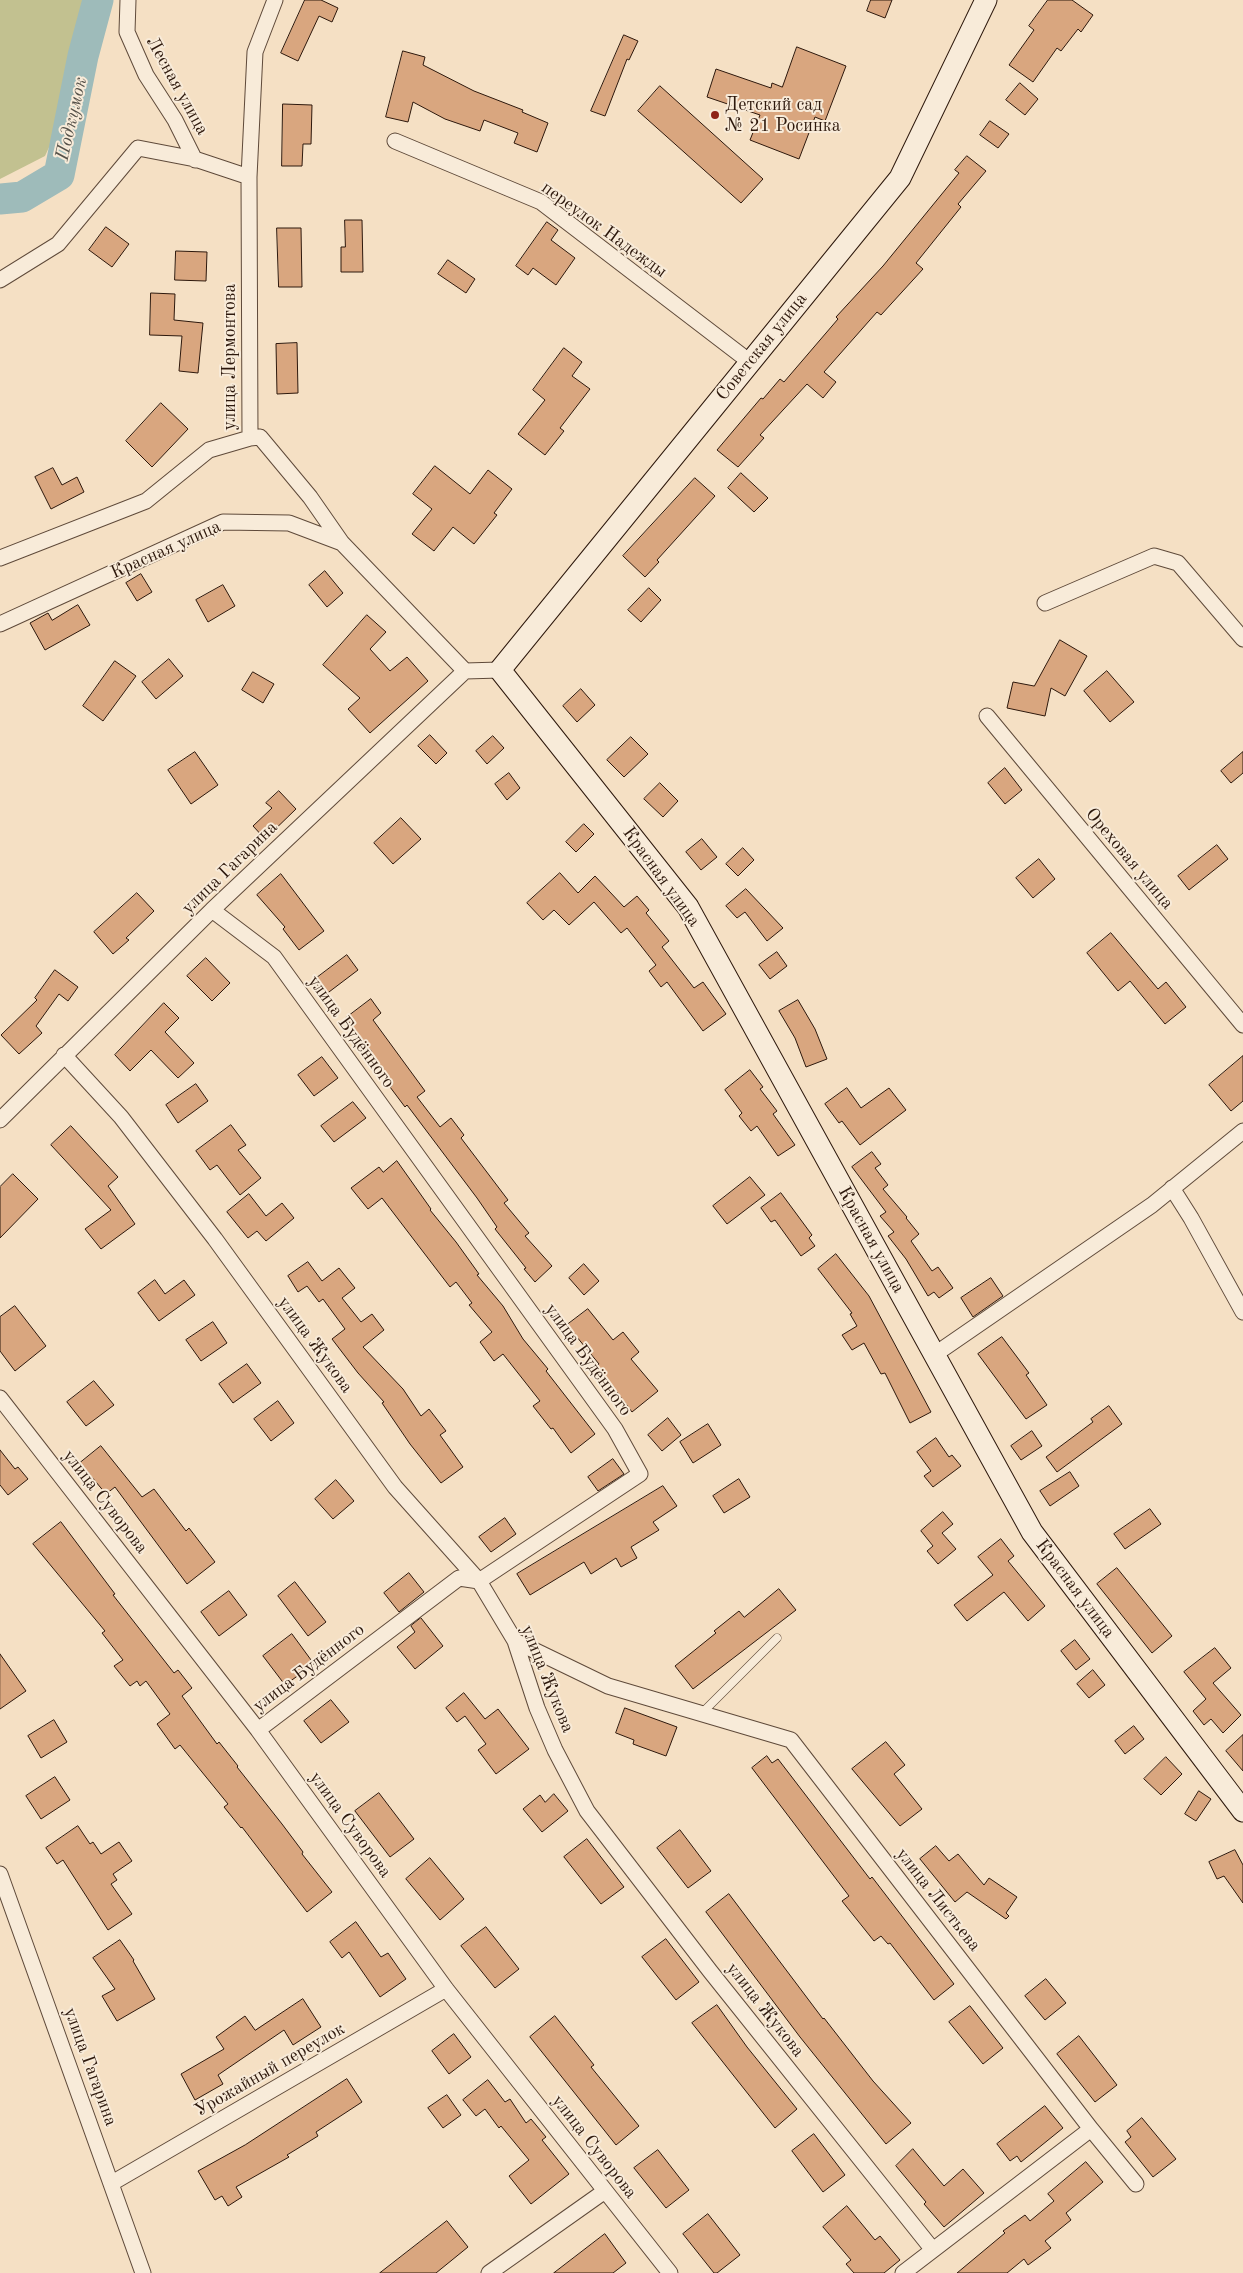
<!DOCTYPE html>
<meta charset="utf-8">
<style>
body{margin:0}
canvas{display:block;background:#f5e0c4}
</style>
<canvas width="1243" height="2273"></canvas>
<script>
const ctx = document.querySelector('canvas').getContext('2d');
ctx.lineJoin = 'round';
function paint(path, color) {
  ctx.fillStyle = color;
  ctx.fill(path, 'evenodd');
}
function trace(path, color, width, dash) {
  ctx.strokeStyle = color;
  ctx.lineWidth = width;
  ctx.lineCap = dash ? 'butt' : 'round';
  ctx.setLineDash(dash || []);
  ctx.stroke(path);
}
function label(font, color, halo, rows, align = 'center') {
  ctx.font = font + ' "Old Standard TT",serif';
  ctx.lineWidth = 4;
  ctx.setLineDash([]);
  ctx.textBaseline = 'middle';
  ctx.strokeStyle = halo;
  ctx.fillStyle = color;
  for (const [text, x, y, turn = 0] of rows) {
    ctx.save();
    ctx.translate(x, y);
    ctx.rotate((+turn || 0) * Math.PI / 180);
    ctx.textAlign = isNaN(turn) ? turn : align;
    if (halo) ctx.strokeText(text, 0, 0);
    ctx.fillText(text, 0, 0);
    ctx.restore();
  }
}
const green = new Path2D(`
 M0,0H86L75,91L45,156L0,179Z`);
const river = new Path2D(`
 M0,199L22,197L59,175L83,56L98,0`);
const building = new Path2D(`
 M305,0H321L338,8L332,22L319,16L298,61L281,53Z
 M871,0H892L885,18L867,11Z
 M1048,0H1072L1093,15L1081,32L1078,29L1061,51L1057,48L1033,82L1009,65L1034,30L1029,26Z
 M624,35L638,41L629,60L627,59L605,116L591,111Z
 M797,47L846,66L825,121L815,117L799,159L750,140L760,115L707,97L716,69L771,88L772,83L782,87Z
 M403,51L425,57L423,65L474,91L523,110L522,112L548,123L537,152L514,143L518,133L484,120L480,131L445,119L413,102L408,122L386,117Z
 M1020,83L1038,99L1025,115L1006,100Z
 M660,86L763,179L741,203L638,111Z
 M283,104L312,105L311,144H303L302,166H282Z
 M990,121L1009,134L998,148L980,135Z
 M967,156L986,171L958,204L961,207L916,263L923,269L881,315L877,312L824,372L836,382L823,398L807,384L760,435L764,438L738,467L717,450L761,398L763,399L780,379L784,382L838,319L836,317L883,266L959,173L955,170Z
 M345,220H362L363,272H341V247H345Z
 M547,222L558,230L551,240L575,258L556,285L533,268L528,275L516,266Z
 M106,227L129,244L112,267L89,250Z
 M277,228H301L302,287H279Z
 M176,251L207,252L206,281L175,280Z
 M448,260L475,279L466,293L438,274Z
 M151,293L175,294L174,320L203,323L198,373L179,371L182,336L150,335Z
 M297,343L298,393L277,394L276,344Z
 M564,348L582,362L572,376L590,389L560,428L564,431L545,455L518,434L545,400L533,390Z
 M161,403L188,429L152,467L126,441Z
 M435,466L470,494L488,470L512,489L494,513L497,515L474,544L453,527L434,551L412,534L432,509L413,494Z
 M53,468L62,485L77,477L84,492L51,509L35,477Z
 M741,473L768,498L754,512L728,488Z
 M695,478L715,496L657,560L659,562L645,577L623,556Z
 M325,571L343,593L327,607L309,585Z
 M141,574L152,592L137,601L126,583Z
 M223,585L235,606L208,622L196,600Z
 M649,588L661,600L641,622L628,610Z
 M78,605L90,625L45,650L30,623L48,613L52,620Z
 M367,615L386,632L370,649L390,671L407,657L428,681L370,733L348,709L360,698L323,665Z
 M1060,640L1087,656L1065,696L1051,688L1045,716L1007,708L1013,682L1034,686Z
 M169,659L183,676L156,699L142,682Z
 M115,661L136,676L103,721L83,706Z
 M1107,671L1134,702L1110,722L1084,691Z
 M253,672L274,684L263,703L242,690Z
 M581,689L595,705L577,722L563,706Z
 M430,735L447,753L436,764L418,746Z
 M493,736L504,748L487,764L476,751Z
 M631,737L648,754L624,777L607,760Z
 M195,752L218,785L191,804L168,770Z
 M1243,752V773L1231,783L1221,771Z
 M1005,768L1022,790L1005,804L988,783Z
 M509,773L520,788L507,800L495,784Z
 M660,783L678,801L663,817L644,799Z
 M279,791L296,809L265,839L253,826L272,808L266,803Z
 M401,818L421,839L393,864L374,843Z
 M584,824L594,834L576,852L566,842Z
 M702,839L717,857L701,870L686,852Z
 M1217,845L1228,859L1189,890L1178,876Z
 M743,848L754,860L738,876L726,864Z
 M1039,859L1055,879L1033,898L1016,878Z
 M560,873L578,893L595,876L624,907L637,896L649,910L646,913L669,941L662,947L694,988L703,982L726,1014L703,1031L667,982L661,987L649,971L656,965L627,928L621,933L594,902L569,925L554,910L543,920L527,903Z
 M281,874L324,931L299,950L283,929L285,927L257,895Z
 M746,889L783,928L767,941L745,912L737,918L726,906Z
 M137,893L154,911L126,938L129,940L113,954L94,932Z
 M1111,933L1158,989L1166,982L1186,1007L1165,1024L1130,981L1118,991L1087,953Z
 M777,952L787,966L770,979L759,965Z
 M347,955L358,970L325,995L314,980Z
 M206,958L230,983L212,1001L187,976Z
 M55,970L78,987L68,1001L59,994L36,1026L42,1033L19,1054L1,1035L37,1000L35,998Z
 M371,999L381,1013L373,1020L425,1091L417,1097L440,1127L451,1118L464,1135L461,1138L508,1200L504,1203L529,1233L525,1236L552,1266L535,1282L524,1269L526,1268L495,1229L497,1227L477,1198L407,1105L405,1107L390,1087L392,1086L368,1054L372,1052L346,1018Z
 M798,1000L815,1029L827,1059L806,1067L795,1038L779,1011Z
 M164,1003L179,1018L165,1032L194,1063L178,1078L151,1050L130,1071L115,1055Z
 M1243,1056V1101L1231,1111L1209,1085Z
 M322,1057L338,1078L314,1096L298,1075Z
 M750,1070L763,1087L760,1089L777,1111L773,1114L795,1145L778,1156L757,1126L751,1131L739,1116L742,1113L725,1090Z
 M196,1084L208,1101L178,1123L166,1105Z
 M847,1088L861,1108L889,1088L906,1110L860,1145L842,1121L839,1123L825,1104Z
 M353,1102L366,1118L334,1142L321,1126Z
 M231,1125L246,1145L238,1150L261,1178L240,1195L217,1165L210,1170L196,1151Z
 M71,1126L118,1177L108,1186L135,1224L101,1249L85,1229L111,1210L51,1145Z
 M872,1152L881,1164L875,1168L888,1185L883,1189L907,1217L906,1218L919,1234L911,1241L932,1271L938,1267L953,1288L939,1298L934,1292L928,1296L906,1259L888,1236L894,1232L880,1216L886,1212L852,1167Z
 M397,1161L431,1209L430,1210L456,1242L479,1274L477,1275L503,1306L523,1339L548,1369L546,1371L595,1434L571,1453L553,1428L551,1429L533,1406L540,1401L503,1354L494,1361L480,1342L492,1332L469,1305L472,1303L456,1282L450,1287L382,1198L368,1209L351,1188L379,1167L383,1172Z
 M13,1174L38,1199L0,1238V1187Z
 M750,1177L765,1195L727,1224L713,1206Z
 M781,1193L812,1235L809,1238L815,1246L801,1256L775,1220L771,1222L761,1208Z
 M249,1194L266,1216L282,1203L294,1218L266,1241L257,1231L248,1238L227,1212Z
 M836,1254L869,1296L931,1412L910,1423L885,1373L881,1374L864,1343L852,1350L842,1335L857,1326L850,1314L852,1313L818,1269Z
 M308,1262L322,1281L339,1268L355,1288L342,1298L361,1322L372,1314L384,1330L363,1347L403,1389L421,1416L429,1409L446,1431L440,1435L463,1467L441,1483L410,1444L382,1403L384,1402L358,1373L332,1339L345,1329L323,1299L319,1302L307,1286L298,1292L288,1276Z
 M584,1264L599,1281L584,1295L569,1278Z
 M991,1278L1003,1296L973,1317L961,1298Z
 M155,1280L165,1294L184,1280L195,1295L159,1321L138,1293Z
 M15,1306L46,1346L15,1371L0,1351V1317Z
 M588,1309L613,1340L623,1332L639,1352L631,1359L658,1391L632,1412L597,1366L599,1364L567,1325Z
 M213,1322L227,1343L201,1361L186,1340Z
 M1002,1337L1029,1373L1026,1375L1047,1405L1026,1419L978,1354Z
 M247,1364L261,1383L233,1403L219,1384Z
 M94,1381L114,1405L86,1426L67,1402Z
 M278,1401L294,1423L271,1441L254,1419Z
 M1109,1406L1122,1424L1057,1472L1046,1457L1093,1422L1091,1419Z
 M668,1418L681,1435L662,1451L648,1435Z
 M708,1424L721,1445L693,1463L680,1442Z
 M1032,1431L1042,1446L1021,1460L1011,1446Z
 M936,1438L949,1457L952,1455L961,1466L933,1487L924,1476L931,1471L917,1452Z
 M101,1446L142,1497L154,1489L186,1531L189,1528L215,1562L187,1584L115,1487L106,1494L80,1463Z
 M0,1450L15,1469L18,1467L28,1479L8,1495L0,1485Z
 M613,1459L624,1474L598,1491L588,1477Z
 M1070,1472L1079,1486L1050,1506L1040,1491Z
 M739,1479L750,1497L724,1513L713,1496Z
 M336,1480L354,1501L333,1519L315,1499Z
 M663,1486L677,1506L653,1522L659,1530L631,1547L637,1558L621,1567L616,1558L591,1574L584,1562L530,1595L517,1574Z
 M1150,1509L1161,1524L1125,1549L1114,1534Z
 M943,1512L953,1524L942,1533L956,1549L938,1564L927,1551L933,1546L921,1531Z
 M505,1518L516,1534L491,1552L479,1537Z
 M61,1522L115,1594L113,1595L174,1673L178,1670L192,1688L182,1696L217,1744L219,1742L238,1766L237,1767L282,1824L303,1852L302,1854L332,1892L307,1912L242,1827L241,1828L224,1807L228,1804L180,1745L175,1749L157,1724L170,1714L146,1681L140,1686L137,1681L130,1686L114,1666L123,1660L102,1633L105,1631L33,1544Z
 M1001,1539L1014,1556L1008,1561L1045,1606L1028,1621L1004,1592L967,1621L954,1605L993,1575L978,1557Z
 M1117,1568L1172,1636L1152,1653L1097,1584Z
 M409,1573L424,1592L399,1612L384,1593Z
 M295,1582L326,1622L308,1636L278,1596Z
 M779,1589L796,1610L693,1689L675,1666L716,1633L714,1631L739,1611L744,1617Z
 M229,1591L247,1615L219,1636L201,1612Z
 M421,1618L443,1646L415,1669L397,1647L415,1632L411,1626Z
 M292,1634L314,1664L285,1685L263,1656Z
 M1075,1640L1090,1659L1076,1670L1061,1651Z
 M1215,1648L1231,1668L1213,1683L1241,1715L1223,1733L1211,1719L1204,1725L1193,1711L1206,1699L1184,1672Z
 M0,1654L26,1691L0,1709Z
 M1093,1670L1105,1685L1089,1698L1077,1684Z
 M464,1693L485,1719L498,1709L529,1749L496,1774L478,1750L486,1744L465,1716L457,1722L446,1708Z
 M331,1700L349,1722L321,1743L304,1721Z
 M625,1708L677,1727L666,1756L633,1744L634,1740L616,1733Z
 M54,1720L67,1742L41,1758L28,1736Z
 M1134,1726L1144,1739L1125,1754L1115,1741Z
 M1243,1735V1771L1226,1751Z
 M886,1742L905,1765L894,1774L922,1809L900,1826L852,1769Z
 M767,1756L772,1763L778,1759L870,1879L872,1877L954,1984L934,2000L890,1943L888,1944L881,1936L874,1941L842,1901L849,1896L752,1768Z
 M1166,1757L1182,1774L1161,1795L1144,1779Z
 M55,1777L70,1800L41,1819L26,1796Z
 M1199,1791L1211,1799L1196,1821L1185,1814Z
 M379,1793L414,1839L390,1857L355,1811Z
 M554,1794L568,1811L542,1832L523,1809L540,1795L545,1802Z
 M78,1826L90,1844L93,1842L101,1854L119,1842L132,1861L113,1874L117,1880L111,1884L132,1914L108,1930L63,1860L57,1864L46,1848Z
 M680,1830L711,1871L688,1888L657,1848Z
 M587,1839L624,1887L601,1904L564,1857Z
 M936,1846L949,1861L958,1854L984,1885L989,1878L1017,1897L1006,1913L1009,1916L1006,1919L967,1892L955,1902L920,1859Z
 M1235,1850L1243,1865V1903L1224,1876L1217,1879L1209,1862Z
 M430,1858L464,1899L440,1920L406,1879Z
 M729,1894L823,2019L824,2018L873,2081L911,2123L886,2144L800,2037L706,1912Z
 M356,1922L381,1957L388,1953L406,1979L380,1997L349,1952L342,1958L330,1942Z
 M486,1927L519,1969L495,1988L461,1946Z
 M666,1939L699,1982L676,2000L642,1957Z
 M120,1940L134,1960L133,1961L155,1999L117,2021L102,1996L115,1989L93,1958Z
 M1046,1979L1066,2003L1045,2020L1025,1996Z
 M303,1999L321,2027L293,2045L284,2030L218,2075L223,2084L195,2100L181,2074L224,2049L216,2037L245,2016L255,2030Z
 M717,2005L747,2047L797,2109L775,2128L692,2023Z
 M970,2006L1003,2048L983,2064L949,2022Z
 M555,2016L594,2065L591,2067L639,2126L616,2145L530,2037Z
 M454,2034L471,2057L449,2074L432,2051Z
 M1079,2036L1117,2085L1095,2102L1057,2054Z
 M347,2079L362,2102L316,2132L318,2136L287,2155L289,2157L236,2187L242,2197L228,2206L222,2196L215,2200L198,2171L245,2145Z
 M488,2080L505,2102L510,2099L526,2123L531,2119L546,2137L542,2140L569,2174L531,2204L509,2176L529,2160L501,2126L499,2128L485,2109L476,2116L463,2100Z
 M447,2095L461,2115L443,2128L428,2108Z
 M1045,2106L1063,2128L1021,2162L1017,2156L1010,2161L997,2144Z
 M1142,2118L1176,2159L1153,2177L1125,2142L1131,2137L1127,2131Z
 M814,2134L845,2175L823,2192L792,2151Z
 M913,2149L944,2186L963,2169L984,2193L944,2227L924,2204L926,2202L896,2166Z
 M658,2150L689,2190L666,2208L634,2168Z
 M1086,2162L1103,2182L1066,2213L1071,2220L1045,2241L1051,2248L1028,2265L1024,2259L1007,2273H957L1005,2233L1003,2231L1025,2215L1030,2221L1054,2201L1048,2194Z
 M847,2206L875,2240L880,2236L900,2260L884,2273H854L846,2264L851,2260L823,2227Z
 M708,2214L740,2255L717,2273H714L683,2234Z
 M447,2221L468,2247L436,2273H380Z
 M605,2234L626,2263L613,2273H554Z`);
const lane = new Path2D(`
 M702,1713L777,1638`);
const street = new Path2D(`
 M128,0L127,32L146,75L175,120L195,160
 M395,141L541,202L750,362
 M0,280L58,244L138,148L195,159L249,177
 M250,438L260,437L310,497L342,543
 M0,558L146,501L209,450L250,438L249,177L255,52L275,0
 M1045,603L1154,556L1178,563L1243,639
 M0,624L223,522L289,523L342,543L465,671
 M987,716L1243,1025
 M212,910L274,957L615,1429L640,1474L479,1581L459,1578L258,1730
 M64,1055L121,1117L215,1239L395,1487L479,1581L515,1641L537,1708L555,1750L587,1811L710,1971L933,2250
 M0,1120L212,910L465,671L500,670
 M1172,1188L1191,1218L1243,1312
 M934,1355L1152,1205L1243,1131
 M0,1398L258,1730L446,1989L670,2273
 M515,1641L608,1686L791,1740L1091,2129L903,2273
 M0,1874L143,2273
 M1091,2129L1136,2184
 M112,2183L446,1989
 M489,2273L605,2191`);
const secondary = new Path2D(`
 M986,0L900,178L500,670L688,907L1032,1532L1243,1811`);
const markers = [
 [715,115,5,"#8f2418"]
];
const streetNames = [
 ["Лесная улица",177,86,61],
 ["переулок Надежды",604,230,36],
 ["Советская улица",762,347,-51],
 ["улица Лермонтова",230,357,-90],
 ["Красная улица",166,550,-24],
 ["Ореховая улица",1129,859,50],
 ["улица Гагарина",230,868,-44],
 ["Красная улица",661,877,54],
 ["улица Будённого",351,1032,54],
 ["Красная улица",871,1240,61],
 ["улица Жукова",315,1345,54],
 ["улица Будённого",588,1360,54],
 ["улица Суворова",105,1502,52],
 ["Красная улица",1075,1589,53],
 ["улица Будённого",309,1668,-37],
 ["улица Жукова",547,1679,68],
 ["улица Суворова",350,1825,54],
 ["улица Листьева",938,1900,52],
 ["улица Жукова",765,2010,52],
 ["улица Гагарина",90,2067,70],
 ["Урожайный переулок",270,2070,-30],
 ["улица Суворова",594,2147,52]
];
const poiNames = [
 ["Детский сад",725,105],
 ["№ 21 Росинка",725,126]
];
const waterNames = [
 ["Подкумок",72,119,-77]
];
paint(green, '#c2c190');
trace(river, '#9ebbba', 31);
paint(building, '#d9a67f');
trace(building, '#2d180c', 1);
trace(lane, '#5f4a3a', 9);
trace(street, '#5f4a3a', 17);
trace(secondary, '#2d180c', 23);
trace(lane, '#f8ebd9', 8);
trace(street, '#f8ebd9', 15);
trace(secondary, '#f8ebd9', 21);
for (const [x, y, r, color] of markers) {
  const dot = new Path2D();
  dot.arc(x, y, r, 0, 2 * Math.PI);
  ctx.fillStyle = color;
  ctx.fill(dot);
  trace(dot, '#f8ebd9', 2);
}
label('18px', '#2d180c', '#f8ebd9', streetNames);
label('18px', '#2d180c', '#f8ebd9', poiNames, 'left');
label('italic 19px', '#555149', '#f8ebd9', waterNames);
</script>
